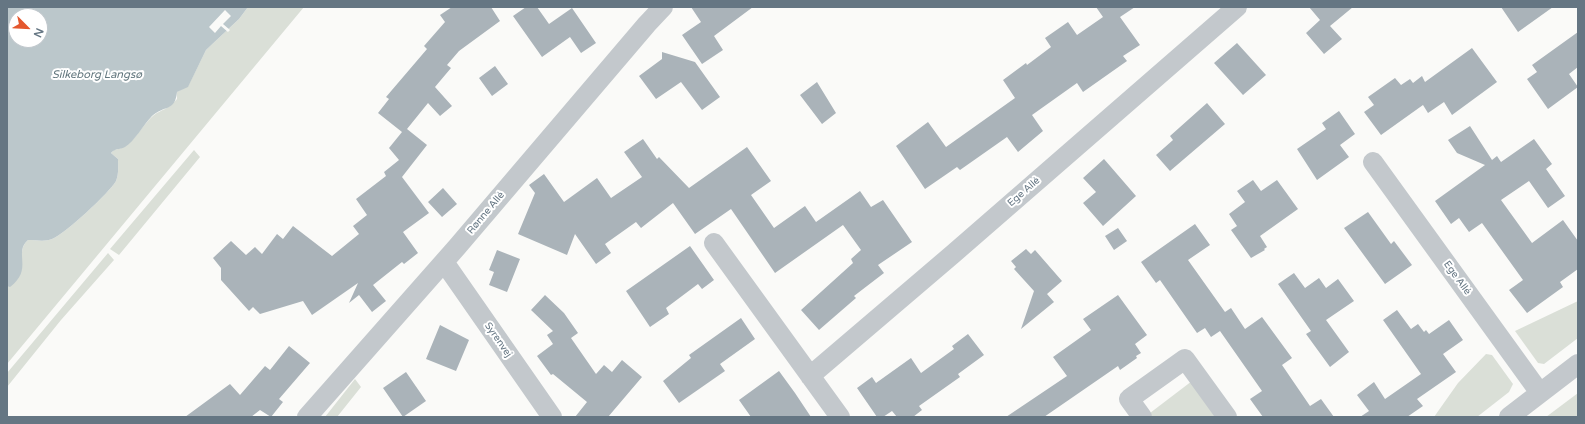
<!DOCTYPE html>
<meta charset="utf-8">
<style>
body{margin:0}
#map{position:relative;width:1585px;height:424px;overflow:hidden;background:#fafaf8;font-family:"Varela Round",sans-serif}
canvas{display:block}
.frame{position:absolute;inset:0;border:8px solid #657683;pointer-events:none}
.north{position:absolute;left:8px;top:8px;width:40px;height:40px;box-sizing:border-box;background:#fff;border:1px solid #c1c8cd;border-radius:50%;rotate:114deg;font-size:11px;font-weight:700;line-height:16px;text-align:center;color:#657683}
.north::after{content:'';display:block;margin:auto;width:14px;height:18px;background:#e4572e;clip-path:polygon(50% 0,100% 100%,50% 72%,0 100%)}
</style>
<div id="map">
<canvas width="1585" height="424"></canvas>
<div class="frame"></div>
<div class="north">N</div>
</div>
<script>
const ctx = document.querySelector('canvas').getContext('2d');
ctx.lineJoin = 'round';
function paint(path, color) {
  ctx.fillStyle = color;
  ctx.fill(path, 'evenodd');
}
function trace(path, color, width, dash) {
  ctx.strokeStyle = color;
  ctx.lineWidth = width;
  ctx.lineCap = dash ? 'butt' : 'round';
  ctx.setLineDash(dash || []);
  ctx.stroke(path);
}
function label(font, color, halo, rows, align = 'center') {
  ctx.font = font + ' "Varela Round",sans-serif';
  ctx.lineWidth = 4;
  ctx.setLineDash([]);
  ctx.textBaseline = 'middle';
  ctx.strokeStyle = halo;
  ctx.fillStyle = color;
  for (const [text, x, y, turn = 0] of rows) {
    ctx.save();
    ctx.translate(x, y);
    ctx.rotate((+turn || 0) * Math.PI / 180);
    ctx.textAlign = isNaN(turn) ? turn : align;
    if (halo) ctx.strokeText(text, 0, 0);
    ctx.fillText(text, 0, 0);
    ctx.restore();
  }
}
const green = new Path2D(`
 M248,7H304L7,364V286C34,272 13,253 28,240C36,240 45,242 52,239C64,235 110,192 116,181C119,174 118,166 118,159L111,153L114,150C133,147 140,127 154,115C158,112 161,111 165,109C170,107 174,102 177,99V92L188,86L206,50L239,19Z
 M194,150L200,157L119,255L110,249Z
 M108,253L114,260L61,320L7,387V373Z
 M1578,301V338L1544,364L1538,363L1515,331Z
 M1486,354L1492,355L1513,384L1509,392L1477,417H1434L1458,383Z
 M355,379L361,387L337,417H325Z
 M1192,381L1217,417H1152L1150,413Z
 M1578,393V417H1546Z`);
const water = new Path2D(`
 M7,7H248L239,19L206,50L188,87L177,92C175,112 164,105 152,116C144,124 134,142 125,147C119,150 115,148 111,153L118,159C118,166 119,174 116,181C110,192 64,235 52,239C45,242 36,240 28,240C13,253 34,269 10,287L7,286ZM16,16H40V40H16Z`);
const pier = new Path2D(`
 M225,10L231,16L223,24L230,30L228,32L221,26L215,33L209,27Z`);
const building = new Path2D(`
 M452,7H491L500,21L459,51L447,65L451,68L435,87L452,106L440,116L428,103L407,129L427,145L402,177L429,213L403,232L418,253L404,264L402,262L373,285L386,301L372,312L359,295L349,303L358,283L312,315L303,301L260,314L253,307L249,311L221,280V268L213,258L231,241L246,255L255,247L262,254L277,234L283,239L293,226L332,256L359,234L353,226L367,215L356,199L386,176L384,172L399,160L389,148L402,132L378,113L389,99L386,97L427,49L424,46L445,22L440,15Z
 M526,7H537L549,24L572,8L596,43L581,53L570,37L542,57L513,16Z
 M691,7H753L714,36L723,50L702,64L682,35L701,22Z
 M1096,7H1135L1120,17L1140,45L1123,56L1127,61L1083,92L1077,83L1032,115L1043,131L1018,152L1007,137L960,170L957,167L925,189L896,146L928,122L946,147L1015,98L1003,80L1026,63L1027,65L1051,47L1045,38L1068,22L1077,35L1103,17Z
 M1309,7H1353L1330,26L1342,39L1324,54L1306,33L1320,20Z
 M1501,7H1553L1518,32Z
 M1578,32V67L1569,74L1578,87L1548,109L1527,79L1537,72L1532,65Z
 M1237,43L1266,75L1243,95L1214,63Z
 M1472,48L1497,82L1452,115L1444,102L1428,113L1423,105L1381,135L1364,112L1374,105L1368,97L1395,78L1401,85L1410,79L1413,83L1422,76L1425,82Z
 M662,52L695,62L720,97L702,110L681,82L656,99L639,76L662,59Z
 M495,66L508,84L492,96L479,78Z
 M817,82L836,113L822,124L800,95Z
 M1207,103L1225,124L1170,171L1156,155L1173,140L1170,136Z
 M1339,111L1355,134L1340,145L1349,157L1317,180L1297,149L1326,129L1322,123Z
 M1470,126L1492,160L1497,156L1501,162L1534,139L1552,164L1546,169L1565,196L1548,208L1529,181L1501,200L1532,243L1563,220L1578,241V269L1560,282L1563,287L1527,313L1509,290L1523,280L1482,223L1469,232L1459,218L1451,224L1435,201L1485,165L1457,153L1448,140Z
 M643,139L657,159L659,157L689,188L747,147L771,181L751,195L774,228L805,206L816,222L860,191L871,207L883,200L912,242L878,265L884,273L854,296L856,298L819,330L801,310L853,263L851,259L861,250L843,225L775,273L731,209L695,234L673,203L641,228L636,222L605,244L611,253L596,264L575,234L567,255L518,234L535,193L529,185L544,174L564,202L597,178L611,198L642,177L624,152Z
 M1104,159L1136,196L1103,226L1083,203L1096,192L1083,178Z
 M1253,180L1261,191L1277,180L1298,209L1260,236L1267,247L1264,249L1265,250L1251,258L1231,230L1237,226L1229,214L1245,202L1237,191Z
 M443,188L457,204L442,217L428,202Z
 M1368,212L1391,244L1394,241L1412,265L1385,284L1344,228Z
 M1195,224L1210,245L1188,260L1225,312L1231,308L1245,329L1262,317L1292,358L1282,365L1310,406L1321,399L1334,417H1263L1250,399L1262,391L1220,331L1211,337L1205,328L1197,333L1160,280L1156,283L1141,262Z
 M1118,228L1127,241L1114,250L1105,236Z
 M690,246L714,280L702,289L698,284L666,308L669,314L650,327L626,291Z
 M1026,249L1031,254L1035,250L1062,281L1047,294L1054,302L1021,329L1034,291L1014,269L1016,267L1011,261Z
 M497,250L520,259L507,292L489,285L494,272L489,270Z
 M1294,273L1305,288L1319,278L1326,288L1338,279L1354,301L1326,320L1349,352L1330,367L1306,334L1311,331L1278,284Z
 M545,295L564,313L578,333L571,338L596,374L604,365L612,372L622,360L642,377L608,417H575L587,402L553,374L551,375L537,356L553,344L547,335L553,331L531,310Z
 M1118,295L1147,335L1135,344L1141,353L1136,356L1137,358L1120,370L1118,366L1044,417H1006L1067,376L1053,357L1091,330L1083,319Z
 M1397,310L1411,329L1418,324L1424,332L1426,330L1429,334L1449,320L1463,340L1443,354L1456,372L1417,399L1423,406L1407,417H1360L1369,411L1357,395L1374,382L1385,399L1421,374L1383,320Z
 M741,318L755,339L720,364L725,371L679,403L663,381L691,358L689,355Z
 M440,325L469,340L456,371L426,359Z
 M968,334L984,355L958,374L960,377L919,406L922,410L913,417H897L892,411L883,417H877L857,388L872,377L876,383L911,358L921,373L954,349L952,346Z
 M289,346L310,363L279,399L283,402L271,417L260,410L251,417H185L230,384L240,395L265,366L270,370Z
 M779,371L795,393L811,417H751L739,400Z
 M406,372L426,401L403,417L383,388Z`);
const street = new Path2D(`
 M1373,162L1540,393
 M714,243L840,417
 M444,262L552,417
 M810,376L953,254L1237,7
 M307,417L457,247L647,24L663,7
 M1142,417L1129,399L1185,359L1227,417
 M1509,417L1578,364`);
const streetNames = [
 ["Ege Allé",1024,192,-41],
 ["Rønne Allé",486,213,-50],
 ["Ege Allé",1457,278,54],
 ["Syrenvej",498,340,55]
];
const waterNames = [
 ["Silkeborg Langsø",97,75]
];
paint(green, '#dadfd7');
paint(water, '#bbc7cb');
paint(pier, '#fafaf8');
paint(building, '#aab3b9');
trace(street, '#c3c8cc', 20);
label('10px', '#657683', '#fff', streetNames);
label('italic 11px', '#60757c', '#fff', waterNames);
</script>
